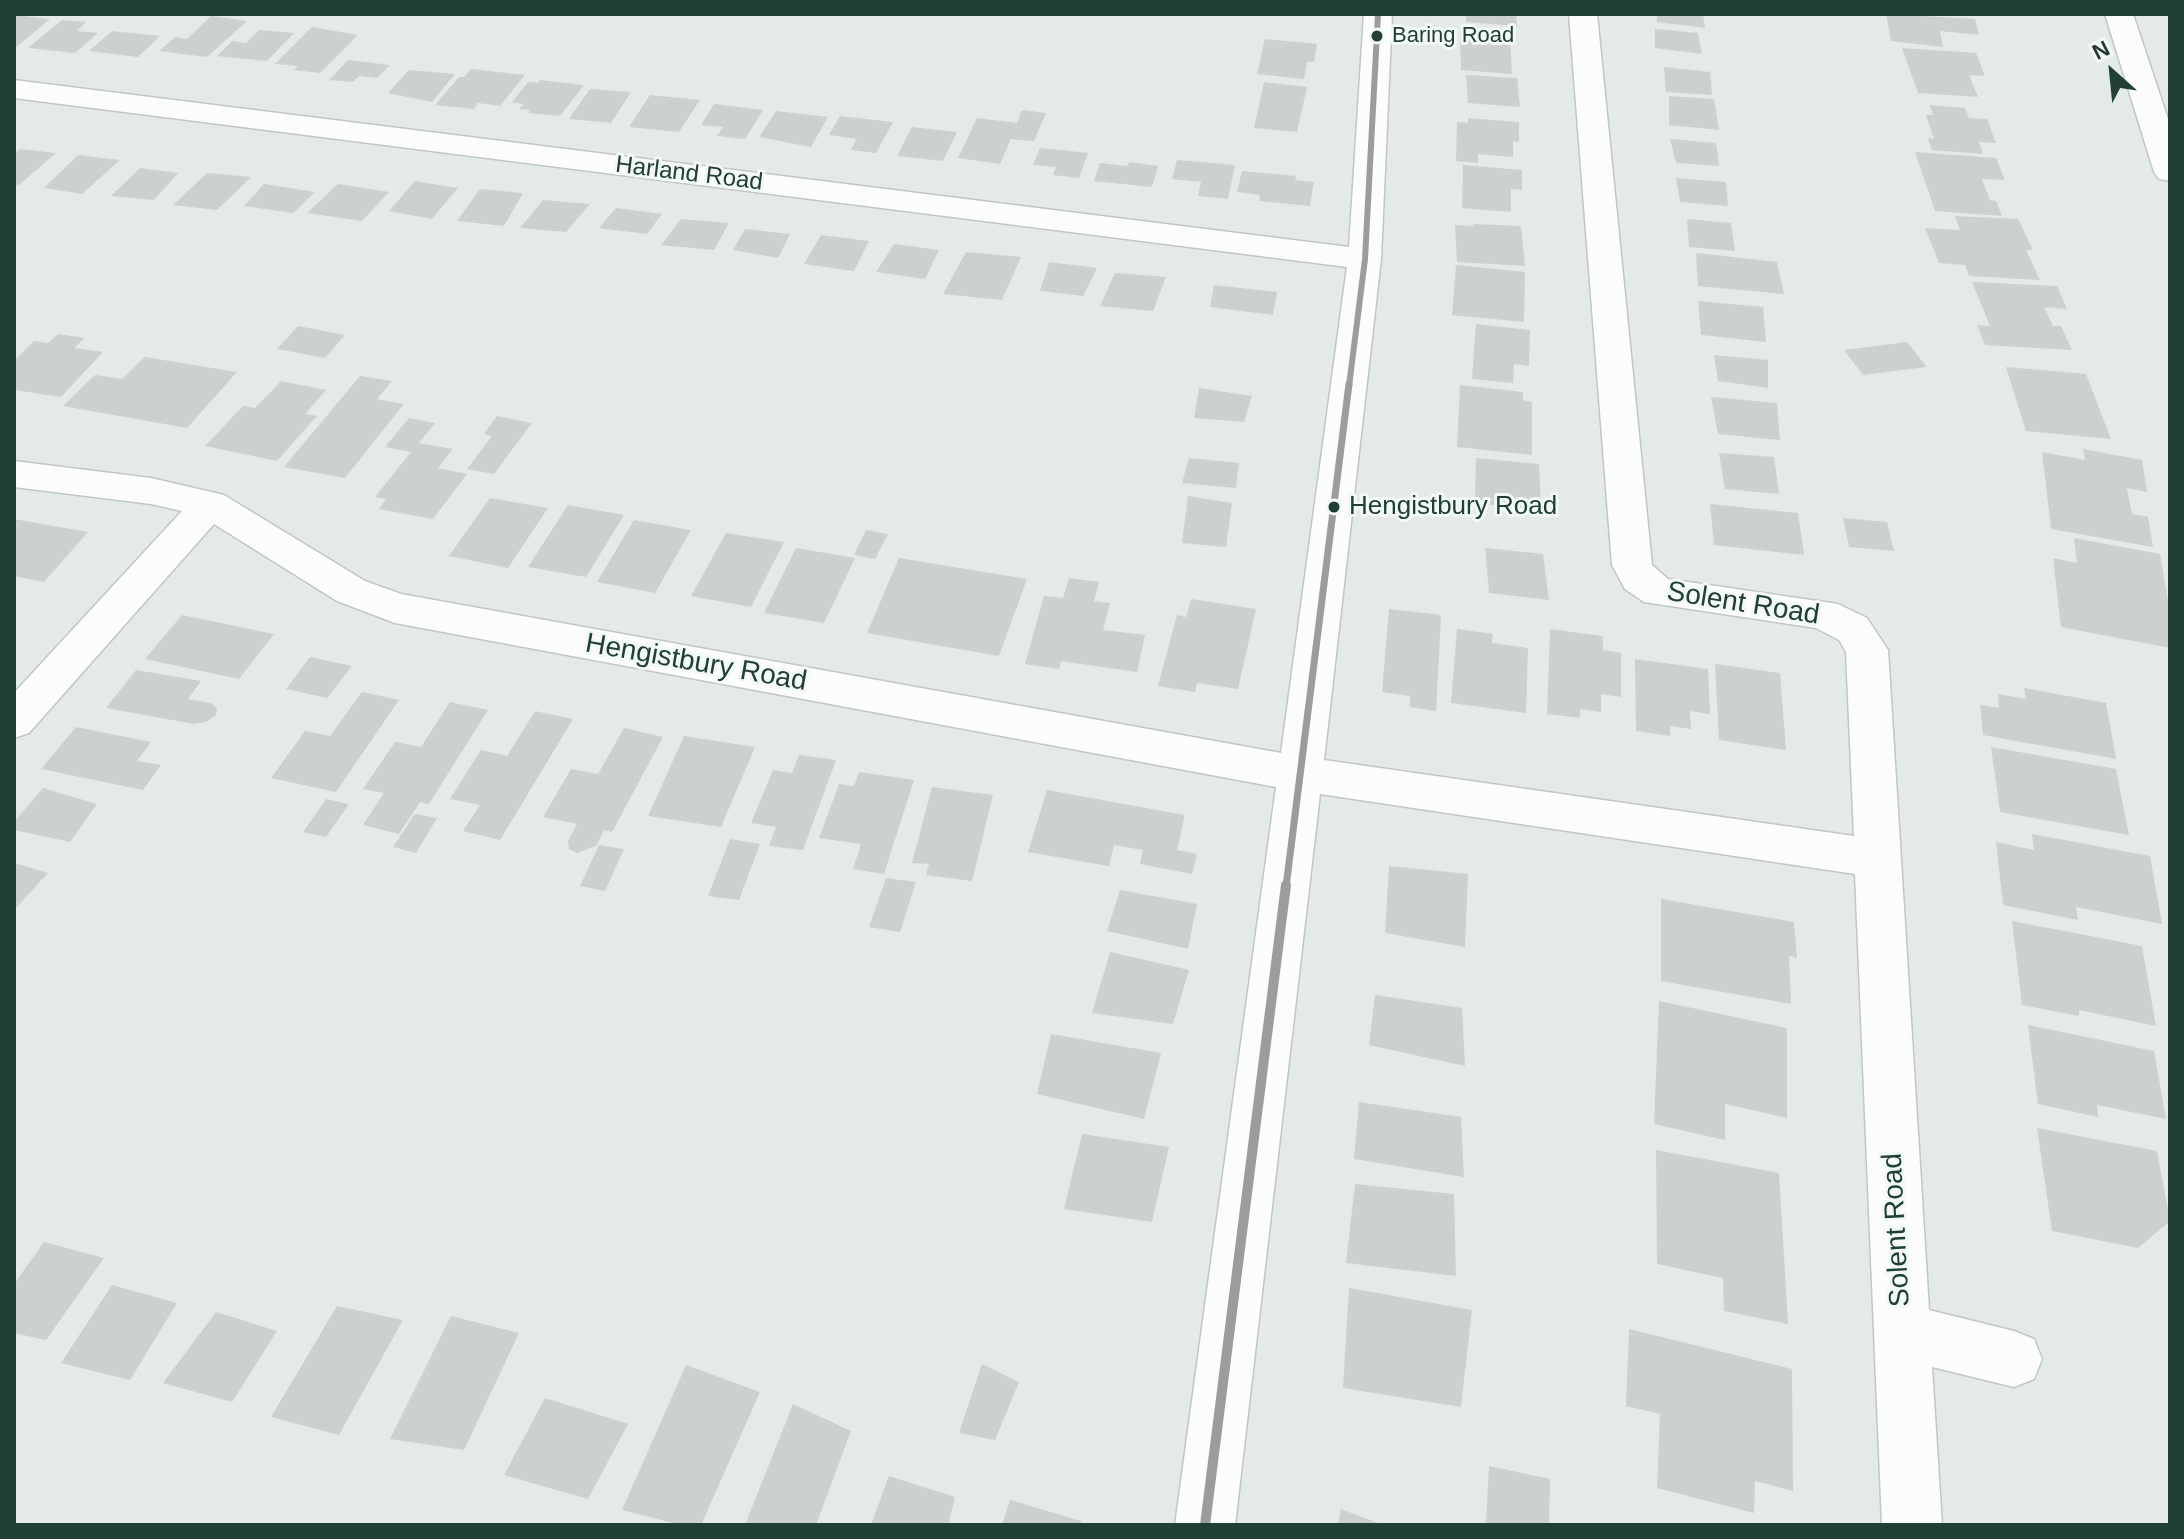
<!DOCTYPE html>
<style>
body{margin:0}
#map{position:relative;width:2184px;height:1539px;overflow:hidden;background:#e4eae7;font-family:Arial,sans-serif}
canvas{display:block}
.frame{position:absolute;inset:0;border:16px solid #213f36;pointer-events:none}
.north{position:absolute;left:2072px;top:32px;width:80px;height:80px;-webkit-text-stroke:6px #f2f9f5;paint-order:stroke;rotate:333deg;font-size:22px;font-weight:700;line-height:32px;text-align:center;color:#213f36}
.north::after{content:'';display:block;margin:auto;width:28px;height:36px;background:#213f36;clip-path:polygon(50% 0,100% 100%,50% 72%,0 100%)}
</style>
<div id="map">
<canvas width="2184" height="1539"></canvas>
<div class="frame"></div>
<div class="north">N</div>
</div>
<script>
const ctx = document.querySelector('canvas').getContext('2d');
ctx.lineJoin = 'round';
function paint(path, color) {
  ctx.fillStyle = color;
  ctx.fill(path, 'evenodd');
}
function trace(path, color, width, dash) {
  ctx.strokeStyle = color;
  ctx.lineWidth = width;
  ctx.lineCap = dash ? 'butt' : 'round';
  ctx.setLineDash(dash || []);
  ctx.stroke(path);
}
function label(font, color, halo, rows, align = 'center') {
  ctx.font = font + ' Arial,sans-serif';
  ctx.lineWidth = 6;
  ctx.setLineDash([]);
  ctx.textBaseline = 'middle';
  ctx.strokeStyle = halo;
  ctx.fillStyle = color;
  for (const [text, x, y, turn = 0] of rows) {
    ctx.save();
    ctx.translate(x, y);
    ctx.rotate((+turn || 0) * Math.PI / 180);
    ctx.textAlign = isNaN(turn) ? turn : align;
    if (halo) ctx.strokeText(text, 0, 0);
    ctx.fillText(text, 0, 0);
    ctx.restore();
  }
}
const building = new Path2D(`
 M1466,14H1516L1517,26L1466,22Z
 M1657,14H1703L1705,28L1657,22Z
 M1886,14L1975,19L1979,35L1940,31L1943,47L1891,41Z
 M14,15L50,19L14,49Z
 M211,16L247,21L207,57L159,51L175,37L187,39Z
 M62,20L86,22L77,31L98,33L75,53L28,48Z
 M312,27L358,35L320,73L294,70L298,66L275,64Z
 M1655,29L1698,33L1702,54L1655,48Z
 M259,30L294,33L267,61L217,56L232,41L246,43Z
 M112,31L160,36L138,57L89,51Z
 M1460,34L1510,38L1512,74L1461,70Z
 M1265,39L1317,44L1314,62H1307L1304,79L1257,74Z
 M1902,48L1976,53L1985,76L1969,75L1978,97L1918,93Z
 M348,60L390,65L377,78L359,76L353,82L329,80Z
 M1664,67L1710,72L1712,95L1666,92Z
 M471,69L525,75L500,106L478,103L474,109L435,105L459,77H464Z
 M409,70L455,74L432,102L388,93Z
 M1466,75L1517,78L1520,107L1468,103Z
 M540,80L584,85L560,116L528,113L530,110L519,109L524,104L512,102L528,82L538,83Z
 M1264,82L1307,87L1297,132L1254,128Z
 M590,89L631,92L611,123L569,119Z
 M650,95L700,100L679,132L629,127Z
 M1669,96L1714,99L1719,130L1669,125Z
 M714,104L763,110L745,139L717,136L723,127L701,125Z
 M1930,105L1965,108L1969,118L1987,119L1996,143L1979,142L1983,154L1932,150L1928,138L1934,139L1926,115H1933Z
 M1022,110L1046,113L1034,141L1011,139L1000,164L958,158L977,118L1017,123Z
 M776,111L828,117L811,147L759,137Z
 M840,116L893,122L876,153L851,150L857,139L829,135Z
 M1468,118L1519,122V142L1513,141V157L1478,154V163L1456,161L1457,122L1468,123Z
 M912,127L957,132L943,161L897,156Z
 M1670,139L1716,143L1719,166L1676,163Z
 M1040,148L1088,153L1079,178L1053,175L1056,167L1033,165Z
 M20,149L56,153L19,185L14,184V154Z
 M1915,152L1996,158L2005,180L1982,179L1990,200L1996,201L2002,216L1935,211Z
 M78,155L120,160L82,194L44,188Z
 M1177,160L1235,165L1228,199L1198,196L1201,182L1172,179Z
 M1129,162L1158,166L1152,187L1094,181L1100,163L1128,166Z
 M1463,165L1522,170V190L1511,189V212L1462,208Z
 M140,168L178,173L154,200L111,196Z
 M1242,171L1296,176L1295,180L1314,182L1310,206L1259,201L1260,195L1237,192Z
 M207,173L251,177L217,210L173,205Z
 M1676,178L1726,182L1728,206L1680,202Z
 M415,181L458,188L432,219L389,211Z
 M264,184L315,192L293,213L244,206Z
 M338,184L389,192L362,221L307,213Z
 M480,189L523,193L504,226L457,221Z
 M543,200L590,204L566,232L520,228Z
 M616,208L662,214L647,234L599,228Z
 M1955,216L2018,219L2033,250H2026L2040,280L1969,276L1965,265L1939,263L1925,228L1960,230Z
 M681,219L729,223L714,250L661,245Z
 M1687,219L1731,223L1735,251L1689,247Z
 M1473,224L1521,226L1525,266L1457,262L1455,225L1473,226Z
 M745,229L790,234L778,258L733,250Z
 M821,235L869,241L854,271L804,264Z
 M894,244L939,250L925,279L876,272Z
 M966,252L1021,257L1002,300L943,294Z
 M1696,253L1777,262L1784,294L1698,286Z
 M1049,262L1097,268L1083,296L1040,291Z
 M1456,265L1525,272L1524,322L1452,315Z
 M1115,273L1166,277L1153,311L1100,306Z
 M1972,282L2057,286L2067,309L2044,307L2053,326H2061L2072,350L1985,345L1977,325L1990,326Z
 M1214,285L1277,292L1273,315L1210,307Z
 M1698,301L1763,307L1766,342L1701,335Z
 M1476,324L1530,330L1529,366L1514,364L1513,383L1472,379Z
 M298,326L345,335L325,358L277,349Z
 M58,334L85,338L74,348L103,352L61,397L14,390V361L34,341L48,343Z
 M1907,342L1927,367L1863,375L1844,350Z
 M1714,355L1768,360V388L1718,381Z
 M145,357L237,372L187,428L63,406L95,375L122,379Z
 M2006,367L2086,374L2111,439L2026,431Z
 M360,376L392,381L377,399L404,404L345,478L284,467Z
 M281,381L326,390L305,414L317,416L277,461L205,446L243,406L255,408Z
 M1460,385L1523,392V400L1532,402V455L1457,447Z
 M1199,388L1252,396L1244,422L1194,418Z
 M1711,397L1777,403L1780,440L1718,434Z
 M497,416L532,423L494,474L467,469L492,436L484,434Z
 M409,418L435,423L419,443L453,449L438,468L467,474L433,519L379,509L386,499L375,497L411,452L385,447Z
 M2083,449L2142,460L2147,492L2127,488L2132,514L2148,517L2153,547L2051,529L2042,452L2085,460Z
 M1719,453L1774,457L1779,494L1725,489Z
 M1189,458L1239,463L1236,488L1182,483Z
 M1476,458L1539,464L1541,510L1475,503Z
 M1188,496L1232,503L1226,547L1182,543Z
 M490,498L548,508L508,568L449,556Z
 M1710,504L1798,513L1804,555L1714,545Z
 M568,505L624,515L586,577L528,567Z
 M1843,518L1887,522L1894,551L1849,547Z
 M14,519L88,532L44,582L14,576Z
 M634,520L691,530L655,593L597,582Z
 M866,530L888,534L875,559L854,555Z
 M726,533L784,542L751,607L691,596Z
 M2074,538L2160,554L2170,613V648L2061,627L2053,558L2077,563Z
 M796,548L855,558L824,623L764,613Z
 M1485,548L1543,554L1549,600L1489,593Z
 M899,558L1027,579L999,656L867,633Z
 M1069,578L1099,582L1094,601L1110,603L1103,630L1145,635L1137,672L1061,661L1059,669L1025,664L1044,596L1063,598Z
 M1191,599L1256,609L1238,689L1197,683L1195,692L1158,686L1177,615L1186,617Z
 M1389,609L1441,615L1436,711L1410,707V696L1382,692Z
 M182,615L274,634L239,679L145,659Z
 M1457,629L1493,634L1492,643L1528,648L1526,713L1451,703Z
 M1550,629L1603,636V650L1621,653V697L1601,694V712L1580,709V718L1547,714Z
 M310,657L352,666L327,698L286,689Z
 M1635,659L1708,669L1710,714L1690,711L1691,729L1670,726V736L1636,731Z
 M1715,664L1780,673L1786,750L1719,740Z
 M136,670L201,681L188,699L211,703L217,708L216,715L206,722L194,724L106,708Z
 M2024,688L2106,703L2116,759L1983,735L1980,705L1999,708L1998,694L2026,699Z
 M362,692L399,700L336,792L271,778L305,731L330,736Z
 M450,702L488,710L429,804L420,802L399,834L363,825L384,793L363,789L395,742L421,747Z
 M535,711L573,719L500,840L463,831L480,805L450,799L481,750L507,756Z
 M76,727L151,742L137,761L161,765L143,790L41,769Z
 M624,728L663,737L612,832L604,830L596,846L577,853L569,849L568,841L577,824L543,817L571,769L598,774Z
 M684,736L755,747L721,827L648,816Z
 M1991,747L2116,769L2129,835L2000,812Z
 M799,755L836,760L803,850L769,846L776,827L751,823L773,770L792,773Z
 M859,772L914,780L884,874L853,869L861,844L819,838L839,784L854,786Z
 M932,787L993,795L972,881L926,875L929,864L912,863Z
 M43,788L97,804L70,842L14,830V822Z
 M1047,790L1185,815L1177,850L1197,854L1192,874L1140,864L1143,850L1114,845L1109,866L1028,852Z
 M326,799L349,804L326,837L303,832Z
 M415,814L437,818L416,853L393,847Z
 M2032,834L2150,856L2162,924L2076,907L2078,920L2003,905L1996,842L2034,850Z
 M730,839L760,844L739,900L708,896Z
 M599,845L624,849L605,891L580,886Z
 M14,863L48,873L14,910Z
 M1389,866L1468,874L1465,947L1385,933Z
 M886,878L916,882L900,932L869,927Z
 M1120,890L1197,904L1188,949L1107,931Z
 M1661,899L1794,922L1797,958L1789,956L1791,1004L1661,981Z
 M2012,921L2142,946L2156,1026L2079,1010V1016L2022,1005Z
 M1110,952L1189,970L1173,1024L1092,1013Z
 M1375,995L1462,1008L1465,1066L1369,1045Z
 M1659,1001L1787,1028V1118L1725,1104V1140L1654,1124Z
 M2028,1025L2154,1051L2166,1119L2097,1105L2098,1117L2038,1104Z
 M1051,1034L1161,1053L1144,1119L1037,1094Z
 M1359,1102L1461,1117L1464,1177L1354,1159Z
 M2037,1128L2157,1151L2170,1221L2138,1248L2052,1231Z
 M1082,1134L1169,1147L1152,1222L1064,1209Z
 M1656,1150L1779,1173L1788,1324L1724,1311L1723,1278L1657,1264Z
 M1355,1184L1454,1194L1456,1276L1346,1263Z
 M44,1242L104,1258L46,1340L14,1333V1284Z
 M112,1285L177,1303L130,1380L61,1363Z
 M1349,1288L1472,1310L1461,1407L1343,1388Z
 M337,1306L403,1320L339,1435L271,1417Z
 M216,1312L277,1331L232,1402L163,1383Z
 M451,1316L519,1333L464,1450L390,1439Z
 M1629,1329L1792,1369L1793,1491L1755,1481L1754,1513L1657,1488L1660,1414L1626,1406Z
 M982,1364L1019,1382L995,1440L959,1433Z
 M686,1365L760,1392L701,1525H681L622,1510Z
 M545,1398L628,1424L588,1499L504,1475Z
 M793,1404L851,1431L816,1525H745Z
 M1489,1466L1550,1479L1549,1525H1486Z
 M889,1476L955,1497L948,1525H871Z
 M1010,1500L1081,1521V1525H1002Z
 M1341,1509L1383,1525H1338Z`);
const minor = new Path2D(`
 M1364,14H1392L1381,259L1324,760L1854,836L1846,652L1839,640L1816,628L1644,602L1625,589L1612,565L1569,14H1597L1652,565L1668,579L1838,604L1867,618L1888,650L1929,1310L2014,1331L2034,1339L2042,1359L2034,1379L2014,1387L1932,1367L1942,1525H1882L1855,874L1320,794L1235,1525H1175L1276,787L395,623L337,601L214,524L29,733L14,738V693L182,511L151,504L14,487V461L151,478L224,495L365,581L401,594L1281,753L1347,267L14,98V80L1349,247Z
 M2105,14H2133L2170,125V181L2159,179L2154,172Z`);
const bus1Far2 = new Path2D(`
 M1349,386L1365,259L1378,14`);
const bus1Far1 = new Path2D(`
 M1286,887L1349,384`);
const bus1 = new Path2D(`
 M1205,1525L1286,885`);
const markers = [
 [1377,36,7,"#213f36"],
 [1334,507,7,"#213f36"]
];
const farBusnames = [
 ["Baring Road",1392,36]
];
const farStreetnames = [
 ["Harland Road",689,174,7]
];
const busNames = [
 ["Hengistbury Road",1349,507]
];
const streetNames = [
 ["Solent Road",1743,604,9],
 ["Hengistbury Road",696,663,10],
 ["Solent Road",1897,1230,-93]
];
paint(building, '#ccd1cf');
trace(minor, '#c1c7c4', 3);
paint(minor, '#fbfcfb');
trace(bus1Far2, '#9d9c9c', 6);
trace(bus1Far1, '#9d9c9c', 7);
trace(bus1, '#9d9c9c', 10);
for (const [x, y, r, color] of markers) {
  const dot = new Path2D();
  dot.arc(x, y, r, 0, 2 * Math.PI);
  ctx.fillStyle = color;
  ctx.fill(dot);
  trace(dot, '#f2f9f5', 3);
}
label('22px', '#213f36', '#f2f9f5', farBusnames, 'left');
label('24px', '#213f36', '#f2f9f5', farStreetnames);
label('26px', '#213f36', '#f2f9f5', busNames, 'left');
label('28px', '#213f36', '#f2f9f5', streetNames);
</script>
